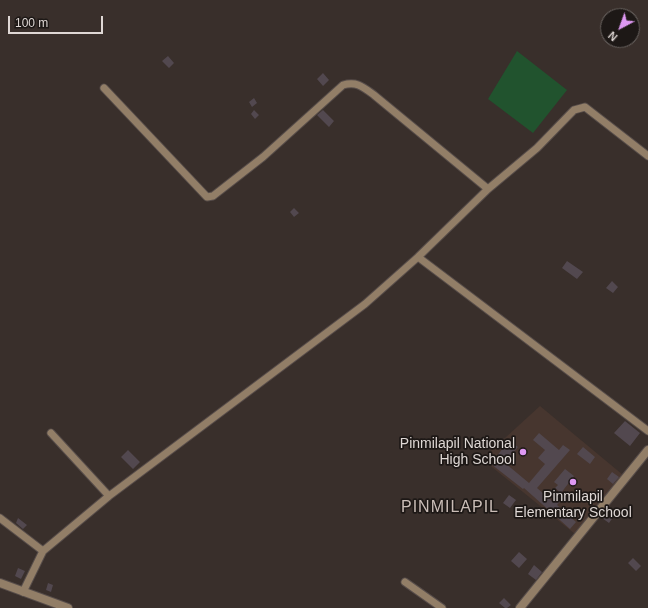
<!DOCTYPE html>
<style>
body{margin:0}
#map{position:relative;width:648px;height:608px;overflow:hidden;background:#392f2b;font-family:Helvetica,sans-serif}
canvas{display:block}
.north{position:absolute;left:600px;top:8px;width:40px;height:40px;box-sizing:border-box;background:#1d1816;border:1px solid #6b6562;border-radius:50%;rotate:221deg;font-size:11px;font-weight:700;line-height:16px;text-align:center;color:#dfd8d5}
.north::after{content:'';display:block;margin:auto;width:14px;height:18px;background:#de98f2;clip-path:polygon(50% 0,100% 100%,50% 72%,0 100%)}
.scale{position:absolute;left:8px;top:16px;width:95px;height:18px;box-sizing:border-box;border:2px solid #dfd8d5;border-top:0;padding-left:5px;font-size:12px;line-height:14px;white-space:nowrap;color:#dfd8d5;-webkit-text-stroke:3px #1d1816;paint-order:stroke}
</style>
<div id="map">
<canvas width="648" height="608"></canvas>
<div class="north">N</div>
<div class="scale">100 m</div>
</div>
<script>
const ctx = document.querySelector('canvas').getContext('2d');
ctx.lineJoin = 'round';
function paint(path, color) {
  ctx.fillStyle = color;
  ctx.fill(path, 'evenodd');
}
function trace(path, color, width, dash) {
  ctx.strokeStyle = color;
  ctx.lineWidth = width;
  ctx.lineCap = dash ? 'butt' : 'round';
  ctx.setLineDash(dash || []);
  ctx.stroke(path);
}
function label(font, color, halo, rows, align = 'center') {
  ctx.font = font + ' Helvetica,sans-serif';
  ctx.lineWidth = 3.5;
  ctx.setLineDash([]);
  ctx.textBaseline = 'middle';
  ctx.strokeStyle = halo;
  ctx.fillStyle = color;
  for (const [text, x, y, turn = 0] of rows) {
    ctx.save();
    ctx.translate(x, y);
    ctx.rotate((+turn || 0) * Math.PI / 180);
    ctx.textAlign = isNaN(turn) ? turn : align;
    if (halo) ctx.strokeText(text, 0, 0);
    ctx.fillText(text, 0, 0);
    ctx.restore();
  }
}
const built = new Path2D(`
 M540,406L623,475L575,534L482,459Z`);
const green = new Path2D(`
 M517,51L567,90L533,133L488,99Z`);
const building = new Path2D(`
 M168,56L174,63L169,68L162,61Z
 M323,73L329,80L323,86L317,79Z
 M254,98L257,103L252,107L249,102Z
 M254,110L259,115L255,119L251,114Z
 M323,110L334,121L329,127L317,115Z
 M294,208L299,213L294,217L290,212Z
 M567,261L583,272L577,279L562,268Z
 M612,281L618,287L613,293L606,288Z
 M625,421L640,433L630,446L614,433Z
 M539,433L559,450L563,445L570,450L537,488L552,501L560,493L565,496L557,505L576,522L570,529L524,488L523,489L491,464L509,440L518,447L505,463L529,483L545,464L538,458L545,450L533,440Z
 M583,447L595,457L590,464L577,454Z
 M128,450L140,462L133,469L121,457Z
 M565,469L574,476L561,493L555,488L558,485L554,482Z
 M612,472L619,477L613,484L607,479Z
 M509,495L516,500L510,508L503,503Z
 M609,508L616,513L609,523L602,518Z
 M18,518L27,525L23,529L16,523Z
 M519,552L527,559L519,568L511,561Z
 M633,558L641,566L636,571L628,563Z
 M534,565L542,572L536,580L528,574Z
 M18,568L25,571L21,579L15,576Z
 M48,583L53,585L51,592L46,590Z
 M504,598L511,605L507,608H505L499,603Z`);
const minor = new Path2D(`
 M104,88L207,197L213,196L263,157L343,85C357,81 363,87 374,95L488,189
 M418,257L648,431
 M51,433L109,496
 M0,518L43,551
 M405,582L442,608
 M23,592L43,551L109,496L365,304L418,257L488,189L537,148L574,110L585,107L648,156`);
const tertiary = new Path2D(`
 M0,583L68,608
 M520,608L648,450`);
const markers = [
 [523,452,4,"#de98f2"],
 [573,482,4,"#de98f2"]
];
const poiNames = [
 ["Pinmilapil National",515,444],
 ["High School",515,460],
 ["Pinmilapil",573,497,"center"],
 ["Elementary School",573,513,"center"]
];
const quarterNames = [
 ["PINMILAPIL",450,508]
];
paint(built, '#47362f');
paint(green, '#21532e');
paint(building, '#52484f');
trace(minor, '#574d4a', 9);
trace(tertiary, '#574d4a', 10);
trace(minor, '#927e67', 7);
trace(tertiary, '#927e67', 8);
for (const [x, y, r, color] of markers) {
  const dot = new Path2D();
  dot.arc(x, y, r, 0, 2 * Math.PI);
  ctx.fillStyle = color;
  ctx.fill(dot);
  trace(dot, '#1d1816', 1.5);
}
label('14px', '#dfd8d5', '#1d1816', poiNames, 'right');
ctx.letterSpacing = '1px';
label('16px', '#cabdb7', '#1d1816', quarterNames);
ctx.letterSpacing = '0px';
</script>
